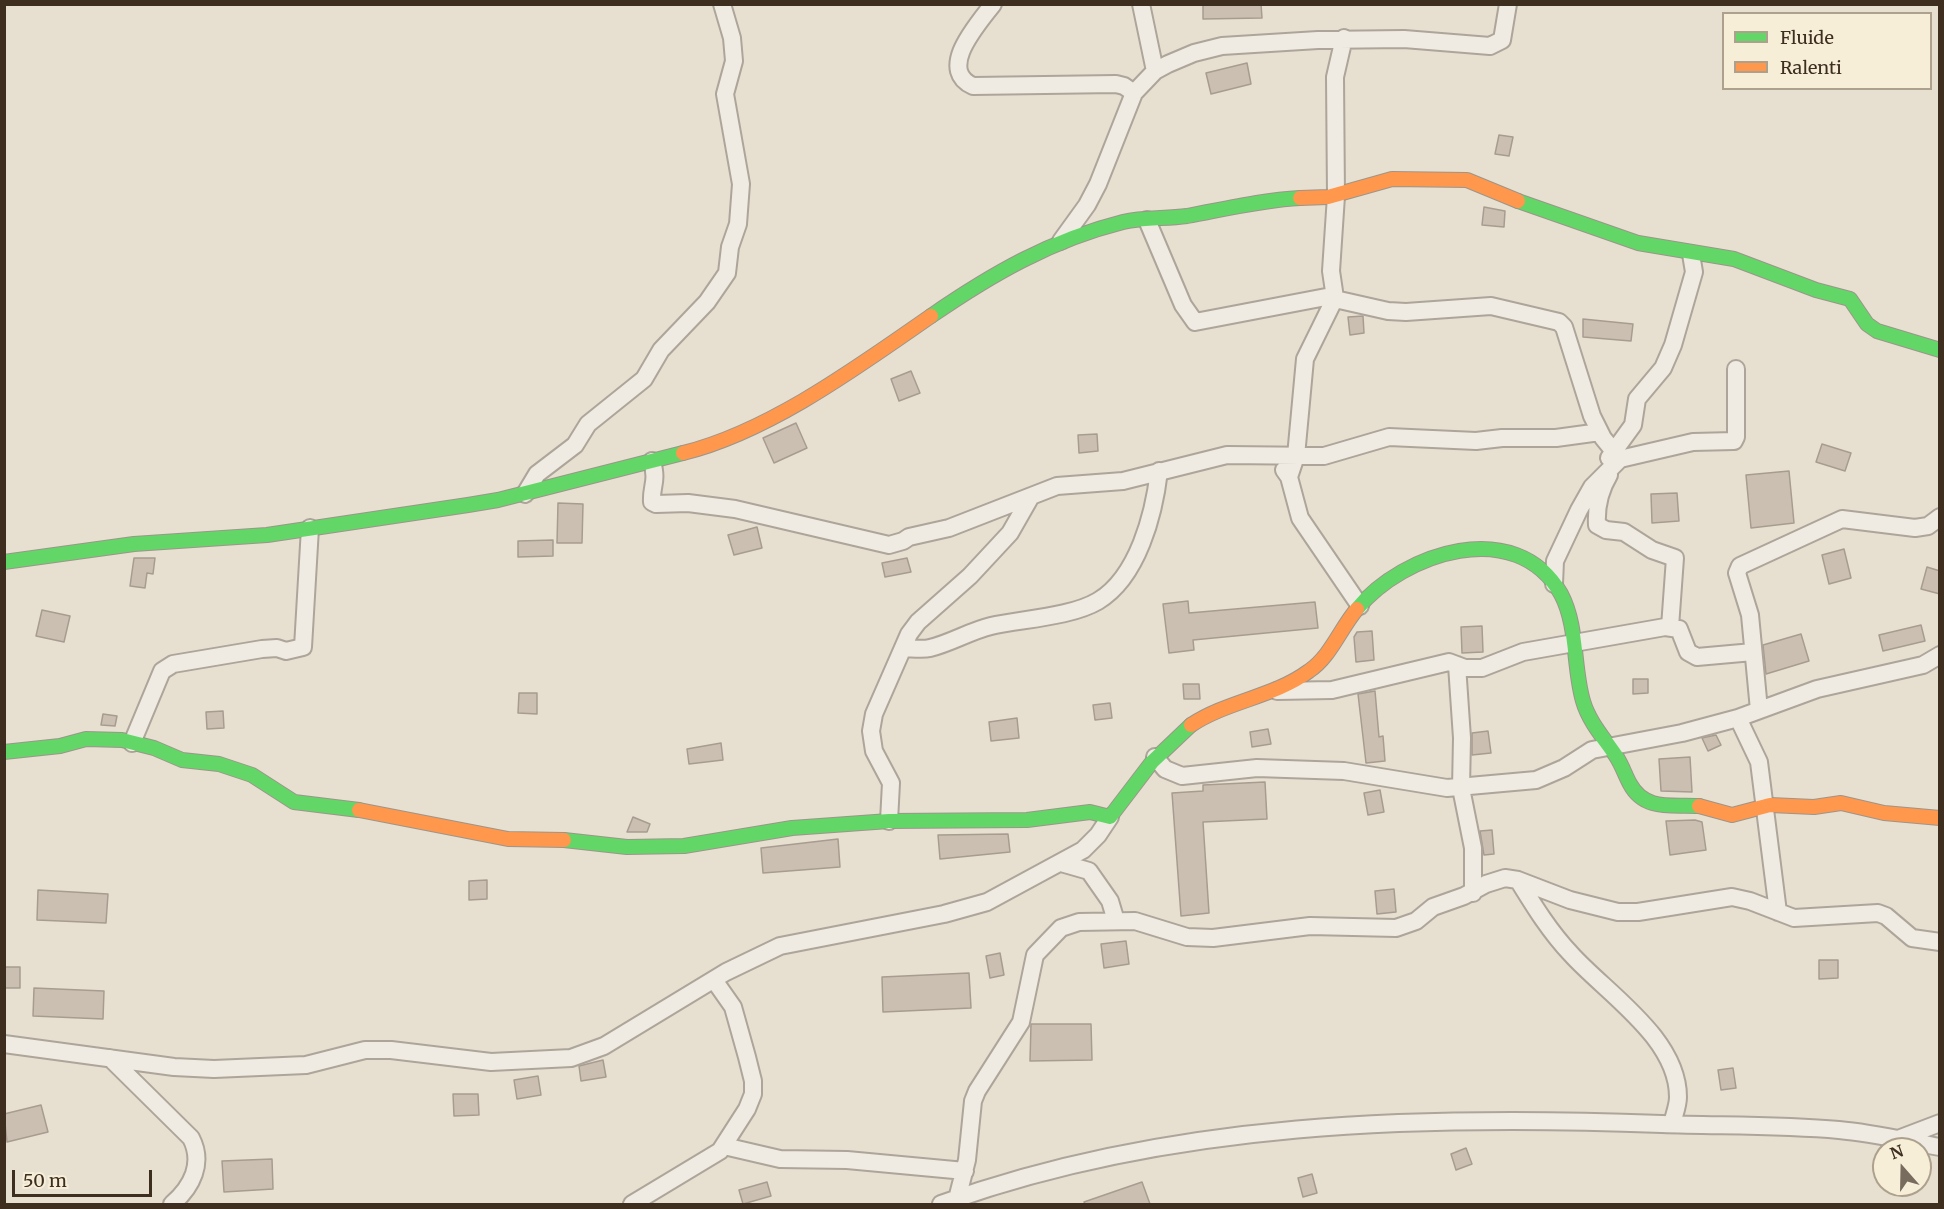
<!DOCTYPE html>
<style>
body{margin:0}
#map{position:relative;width:1944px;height:1209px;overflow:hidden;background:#e7e0d1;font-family:Merriweather,serif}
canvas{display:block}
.frame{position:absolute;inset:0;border:6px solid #3d2e20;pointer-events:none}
.legend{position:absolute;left:1722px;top:12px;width:210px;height:78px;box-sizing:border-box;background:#f7eed8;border:2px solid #ada18e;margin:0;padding:8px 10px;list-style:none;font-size:18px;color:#3d2e20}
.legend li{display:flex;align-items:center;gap:12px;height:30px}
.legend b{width:30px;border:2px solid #ada18e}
.north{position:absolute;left:1872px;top:1137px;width:60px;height:60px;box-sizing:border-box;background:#f7eed8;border:2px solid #ada18e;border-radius:50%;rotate:340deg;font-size:16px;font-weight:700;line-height:24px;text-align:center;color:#3d2e20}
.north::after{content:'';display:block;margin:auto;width:21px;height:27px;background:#786c5e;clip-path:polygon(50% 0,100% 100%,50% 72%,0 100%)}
.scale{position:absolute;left:12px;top:1170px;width:140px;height:27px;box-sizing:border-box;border:3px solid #3d2e20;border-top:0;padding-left:8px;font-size:18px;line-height:21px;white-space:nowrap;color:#3d2e20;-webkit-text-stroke:4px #f7eed8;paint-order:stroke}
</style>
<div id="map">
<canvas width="1944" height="1209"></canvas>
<div class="frame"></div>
<ul class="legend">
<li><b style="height:8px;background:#63d668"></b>Fluide</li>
<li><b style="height:8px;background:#ff974d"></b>Ralenti</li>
</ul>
<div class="north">N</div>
<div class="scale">50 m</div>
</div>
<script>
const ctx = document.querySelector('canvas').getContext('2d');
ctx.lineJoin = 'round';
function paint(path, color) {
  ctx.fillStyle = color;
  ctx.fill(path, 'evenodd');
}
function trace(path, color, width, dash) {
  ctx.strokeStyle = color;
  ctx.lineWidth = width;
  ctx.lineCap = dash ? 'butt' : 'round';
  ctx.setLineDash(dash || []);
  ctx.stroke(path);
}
const building = new Path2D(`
 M1203,4H1261L1262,18L1203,19Z
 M1247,63L1251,84L1211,94L1206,73Z
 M1499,135L1513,137L1509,156L1495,154Z
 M1484,207L1505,211L1504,227L1482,225Z
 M1363,316L1364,333L1350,335L1348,317Z
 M1583,319L1633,324L1631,341L1583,337Z
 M911,371L920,393L899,401L891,379Z
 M796,423L807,448L774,463L763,438Z
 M1097,434L1098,451L1079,453L1078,435Z
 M1822,444L1851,453L1845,471L1816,462Z
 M1789,471L1794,523L1751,528L1746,475Z
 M1677,493L1679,521L1652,523L1651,494Z
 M558,503L583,504L582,543H557Z
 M757,527L762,548L734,555L728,535Z
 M553,540V556L518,557V541Z
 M1844,549L1851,578L1829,584L1822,555Z
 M134,558H155L153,574L147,573L145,588L130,586Z
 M907,558L911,572L885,577L882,563Z
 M1927,567L1940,571V594L1921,589Z
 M1188,601L1189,613L1315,602L1318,628L1193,640L1194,650L1169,653L1163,604Z
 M42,610L70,616L64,642L36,636Z
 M1921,625L1925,641L1883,651L1879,635Z
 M1482,626L1483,652L1462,653L1461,627Z
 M1372,631L1374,660L1356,662L1354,637L1357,632Z
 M1801,634L1809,661L1766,674L1763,645Z
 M1633,679H1648V693L1633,694Z
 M1183,684H1199L1200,699H1184Z
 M1375,691L1379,737L1383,736L1385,761L1366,763L1358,694Z
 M519,693H537V714L518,713Z
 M1110,703L1112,718L1095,720L1093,705Z
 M223,711L224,728L207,729L206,712Z
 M103,714L117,716L115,726L101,725Z
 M1017,718L1019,738L991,741L989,722Z
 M1268,729L1271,744L1252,747L1250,732Z
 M1488,731L1491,753L1472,755V733Z
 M1716,735L1721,745L1708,751L1702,738Z
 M721,743L723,760L689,764L687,749Z
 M1690,757L1692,792L1661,791L1659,759Z
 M1265,782L1267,819L1203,822L1209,913L1181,916L1172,793L1203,791V785Z
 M1380,790L1384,812L1368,815L1364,793Z
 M633,817L650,824L647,832H627Z
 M1695,820L1702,822L1706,850L1670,855L1666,821Z
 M1492,830L1494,854L1484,855L1480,831Z
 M1008,834L1010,852L940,859L938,835Z
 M838,839L840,867L763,873L761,848Z
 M487,880V899L469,900V881Z
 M1394,889L1396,912L1377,914L1375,891Z
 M38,890L108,894L106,923L37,920Z
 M1126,941L1129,964L1104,968L1101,944Z
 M1000,953L1004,975L990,978L986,956Z
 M1819,960H1838V978L1819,979Z
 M4,967H20V988H4Z
 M969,973L971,1008L883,1012L882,977Z
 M34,988L104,991L103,1019L33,1016Z
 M1031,1024H1091L1092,1060L1030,1061Z
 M603,1060L606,1077L581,1081L579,1066Z
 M1733,1068L1736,1088L1721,1090L1718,1070Z
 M538,1076L541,1095L517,1099L514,1080Z
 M453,1094H478L479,1115L454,1116Z
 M41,1105L48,1132L7,1142L4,1114Z
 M1466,1148L1472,1164L1456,1170L1451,1154Z
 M272,1159L273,1189L224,1192L222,1161Z
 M1312,1174L1317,1193L1303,1197L1298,1178Z
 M767,1182L771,1196L743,1204L739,1190Z
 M1142,1182L1150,1204H1085L1084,1202Z`);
const street = new Path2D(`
 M993,4C979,23 936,69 973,86L1116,84L1124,86L1134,93
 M1141,4L1155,71
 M1147,220L1183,305L1195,322L1326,297L1388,311L1406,312L1491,306L1559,322L1564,327L1592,416L1603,438L1620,459
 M1061,241L1087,205L1098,184L1134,93L1155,71L1168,64L1194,53L1222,46L1318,40L1404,39L1490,46L1502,40L1508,4
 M1609,458L1633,425L1637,399L1663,368L1673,345L1694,272L1691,254
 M652,461C658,483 651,485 652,502L656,504L688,503L735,509L889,545L903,541L909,537L949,528L1057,486L1123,481L1227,455L1324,456L1389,437L1476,441L1502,438H1556L1600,432
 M1284,470L1289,477L1300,518L1360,606
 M1609,475C1600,490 1596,508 1597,525L1606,530L1624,532L1652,550L1675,558L1670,627
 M1289,477L1296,456L1305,359L1335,298L1331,271L1336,196L1335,77L1344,38
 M525,494L537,474L575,445L588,424L644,379L661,350L707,302L727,273L730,247L738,224L741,184L725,94L734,61L732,38L722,4
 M1554,584L1555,561L1579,510L1592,487L1620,459L1693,442L1734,441L1736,437V369
 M903,648C911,648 922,650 930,648C951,643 970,631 991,626C1022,619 1071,617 1098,601C1138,577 1154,514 1159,471
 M1457,665L1462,738L1461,788L1473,848V893
 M1277,691L1332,690L1449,662L1465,668H1482L1523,652L1665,627L1679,629L1688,652L1697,657L1753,652
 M1759,710L1750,615L1737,573L1740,566L1842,519L1915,528L1928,526L1940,517
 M1738,718L1759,762L1778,912
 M132,743L162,671L173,664L262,649L277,648L286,651L303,647L310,528
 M1155,757L1165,769L1182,776L1257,768L1344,771L1447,788L1536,780L1564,768L1592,750L1682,733L1738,718L1817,689L1923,665L1940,655
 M889,821L891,783L874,751L871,731L874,714L909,634L918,622L970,576L1010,533L1030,498
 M1061,863L1089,871L1110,901L1116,921
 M1518,880C1534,906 1550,932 1571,954C1606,993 1678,1038 1678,1097C1678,1106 1674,1115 1672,1124
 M4,1044L174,1067L214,1069L306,1065L365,1050H391L491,1062L571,1058L604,1046L726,972L780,946L944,914L987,902L1083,850L1098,835L1110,817
 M110,1058L191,1138C204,1163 192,1187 172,1204
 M1898,1139L1940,1123
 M724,1146L780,1159L847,1160L965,1171
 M957,1199L967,1160L973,1101L977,1091L1021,1022L1035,955L1061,928L1079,922L1135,921L1187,937L1213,938L1310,926L1396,928L1416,921L1433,907L1464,896L1486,884L1505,878L1518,880L1570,900L1618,912H1638L1732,897L1750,901L1794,918L1878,913L1886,916L1912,938L1940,942
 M632,1204L720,1151L747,1109L753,1094V1081L747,1057L733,1007L714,980
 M941,1204C1170,1121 1421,1115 1662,1124C1721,1126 1781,1125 1839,1130C1873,1133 1906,1141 1940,1147`);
const fast = new Path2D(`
 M1518,201L1638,243L1734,259L1816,290L1850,299L1867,324L1877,331L1940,350
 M931,316C992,274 1051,240 1123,222C1144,217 1166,219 1187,216C1225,209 1262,200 1300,198
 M4,562L134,544L267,535L468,505L498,500L683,453
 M1357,609C1403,553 1516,515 1561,594C1578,626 1573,667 1583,701C1589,722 1604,738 1616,756C1622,765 1625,775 1630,784C1645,812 1674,804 1699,806
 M4,752L60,746L86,739L122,740L154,748L182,760L219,764L252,775L294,802L359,810
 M564,840L627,847L684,846L792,828L889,821L1027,820L1090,812L1110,817L1152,762L1191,725`);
const slow = new Path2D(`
 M1300,198L1328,197L1392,179L1467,180L1518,201
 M683,453C769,432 859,366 931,316
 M1191,725C1227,701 1274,697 1309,671C1331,656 1340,629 1357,609
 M1699,806L1732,815L1770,805L1814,807L1841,803L1884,813L1940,818
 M359,810L508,839L564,840`);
paint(building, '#cbbfb2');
trace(building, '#a89c90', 1.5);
trace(street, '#ada599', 20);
trace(fast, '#9c958a', 16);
trace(slow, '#9c958a', 16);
trace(street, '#efebe3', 16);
trace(fast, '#63d668', 14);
trace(slow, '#ff974d', 14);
</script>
